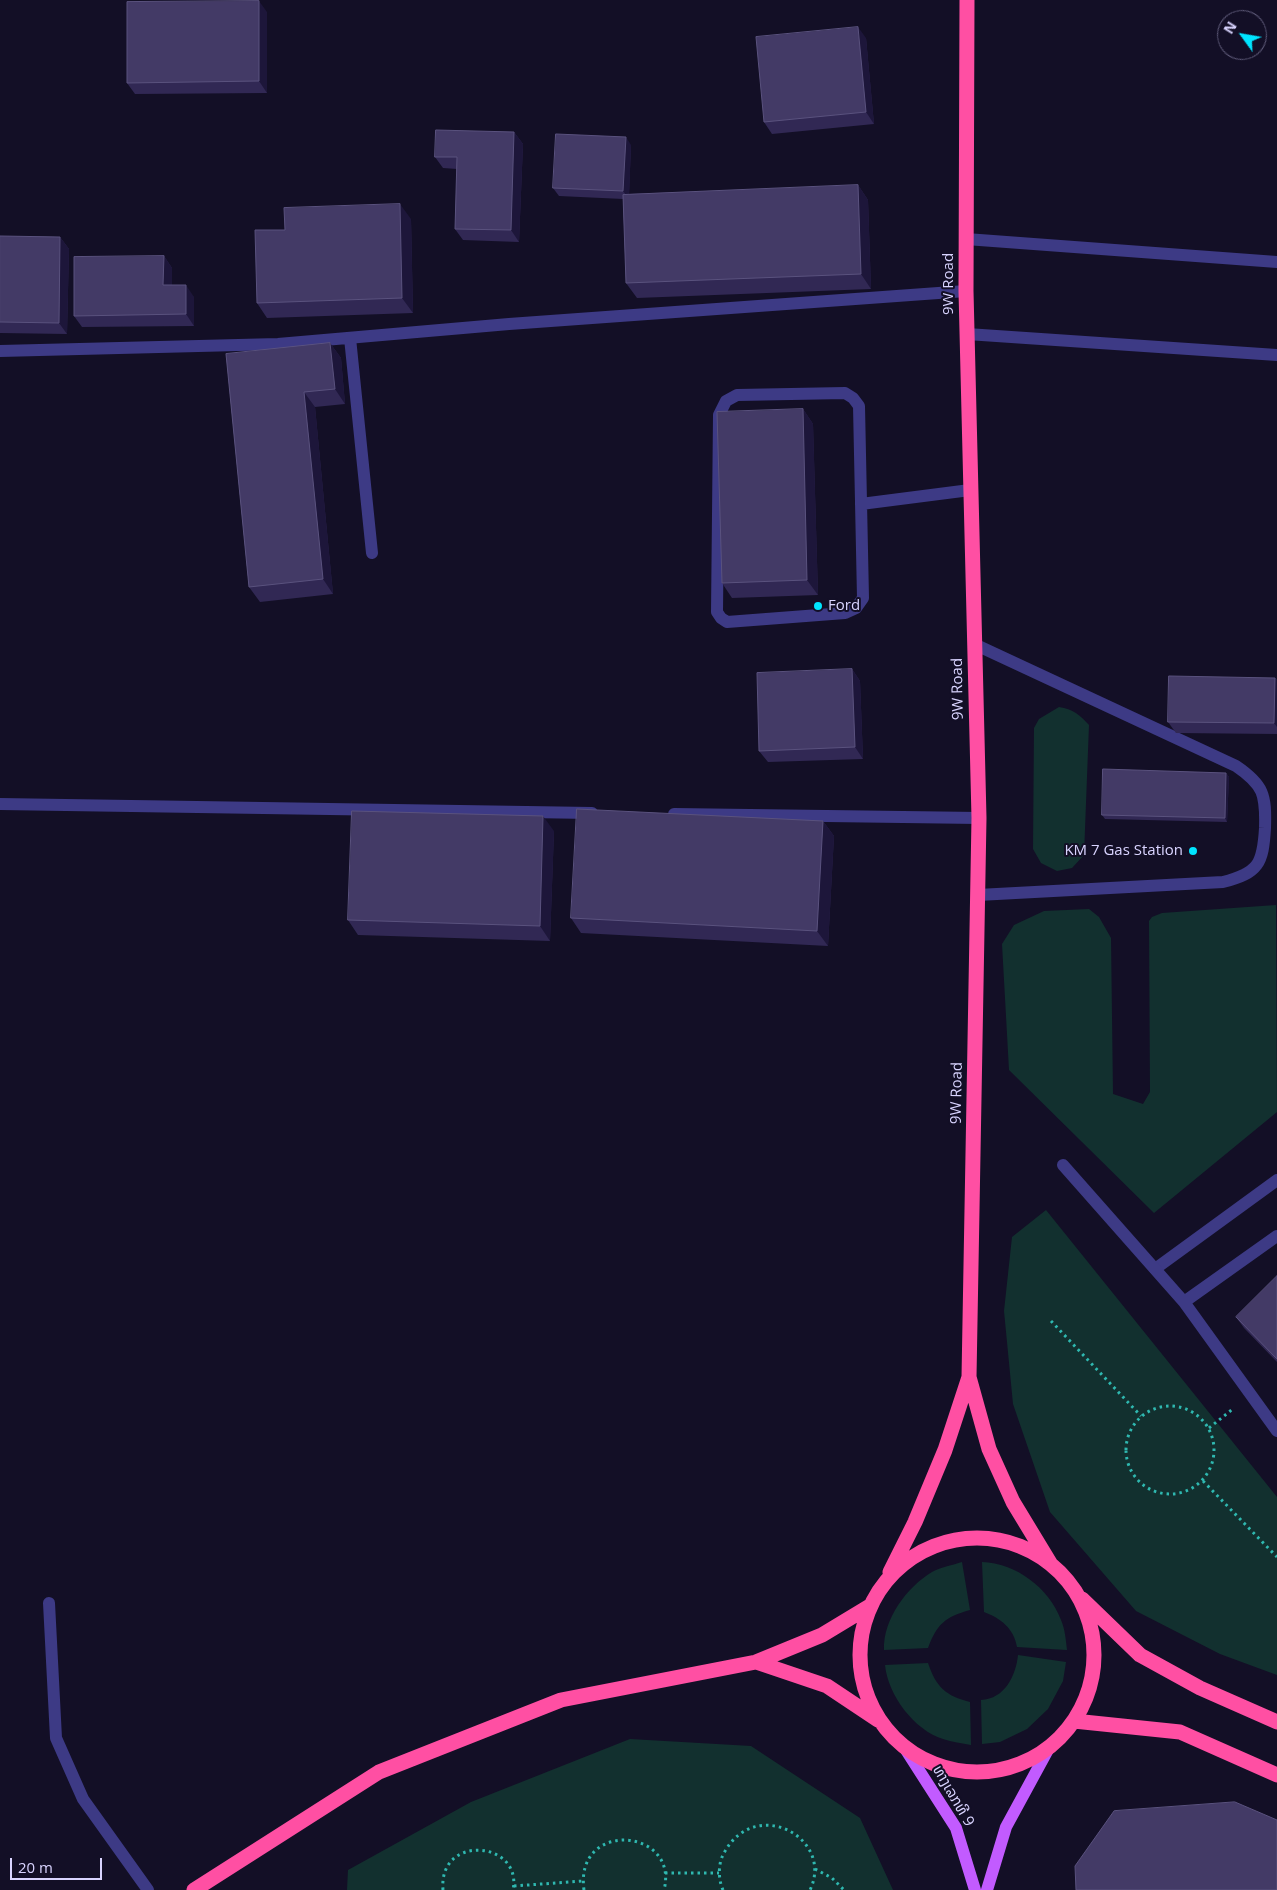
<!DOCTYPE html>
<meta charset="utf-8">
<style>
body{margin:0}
#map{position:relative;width:1277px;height:1890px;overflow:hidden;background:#130f26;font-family:"Open Sans",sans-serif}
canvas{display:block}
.north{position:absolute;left:1217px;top:10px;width:50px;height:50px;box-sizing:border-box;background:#130f26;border:1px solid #625e7d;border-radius:50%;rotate:302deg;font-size:14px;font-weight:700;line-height:20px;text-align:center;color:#d9d4ff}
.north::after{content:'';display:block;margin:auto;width:18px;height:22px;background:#00e5ff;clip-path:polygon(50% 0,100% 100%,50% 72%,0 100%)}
.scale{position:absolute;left:10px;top:1858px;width:92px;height:22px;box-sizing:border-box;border:2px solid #d9d4ff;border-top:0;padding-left:6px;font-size:15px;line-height:18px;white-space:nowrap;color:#d9d4ff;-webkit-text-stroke:4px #130f26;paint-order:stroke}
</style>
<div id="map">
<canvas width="1277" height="1890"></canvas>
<div class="north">N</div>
<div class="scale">20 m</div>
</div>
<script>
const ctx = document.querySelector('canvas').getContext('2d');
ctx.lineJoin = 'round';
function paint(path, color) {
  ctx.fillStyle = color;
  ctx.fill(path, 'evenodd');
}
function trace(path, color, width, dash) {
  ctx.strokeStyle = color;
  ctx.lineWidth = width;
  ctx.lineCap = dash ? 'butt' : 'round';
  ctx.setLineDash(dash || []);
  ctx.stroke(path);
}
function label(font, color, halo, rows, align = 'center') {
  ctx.font = font + ' "Open Sans","Noto Sans Lao",sans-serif';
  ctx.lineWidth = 4;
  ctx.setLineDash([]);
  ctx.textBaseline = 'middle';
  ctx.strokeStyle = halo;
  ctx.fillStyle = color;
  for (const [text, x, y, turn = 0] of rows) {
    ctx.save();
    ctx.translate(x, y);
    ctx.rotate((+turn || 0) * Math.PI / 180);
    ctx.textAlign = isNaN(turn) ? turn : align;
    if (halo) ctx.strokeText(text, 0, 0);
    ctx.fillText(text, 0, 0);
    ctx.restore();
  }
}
const green = new Path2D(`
 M1059,707C1073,709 1080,715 1089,725L1084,855L1072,868L1057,871L1041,863L1033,849L1034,728L1039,719Z
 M1276,905L1277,1112L1154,1213L1009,1070L1002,944L1014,925L1044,911L1089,909L1099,917L1111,938L1113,1094L1143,1104L1150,1092L1149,921L1152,917L1162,913Z
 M1046,1210L1277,1497V1675L1220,1654L1136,1611L1050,1512L1013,1404L1004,1311L1012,1237Z
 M962,1562L970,1610C945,1617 937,1624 928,1648L884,1650C883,1619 907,1587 932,1572C941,1567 953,1565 962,1562Z
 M982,1562C1016,1563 1049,1588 1061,1620C1065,1629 1066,1641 1067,1650L1017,1647C1014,1628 1000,1618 984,1612Z
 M1018,1655L1066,1662L1063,1681L1048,1709L1027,1729L1000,1742L982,1744L981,1700C1005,1699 1016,1675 1018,1655Z
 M928,1663C936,1687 946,1696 970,1702L971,1745C962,1743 952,1742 943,1739C914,1730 888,1695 885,1665Z
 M630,1739L751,1746L860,1818L893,1890H347L348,1870L471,1802Z`);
const path = new Path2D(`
 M1051,1321L1141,1416
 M1126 1450a44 44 0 1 1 88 0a44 44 0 1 1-88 0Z
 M1209,1428L1234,1408
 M1203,1481L1277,1557
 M815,1869L832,1878L844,1890
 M665,1873H719
 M514,1886L583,1881
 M443,1890C438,1833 523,1841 513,1890
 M584,1890C574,1819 680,1828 664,1890
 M723,1890C718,1879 718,1863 724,1853C755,1795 835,1838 810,1890`);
const lane = new Path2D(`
 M966,239L1277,262
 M967,334L1277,355
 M350,338L372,553
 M0,351L278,344L509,324L966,291
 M845,393L853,398L859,406L863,598L856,608L845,613L727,622L721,618L717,612L719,415L726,401L737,395Z
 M861,504L970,490
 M974,644L1236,766C1264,785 1266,795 1265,828C1263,863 1259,873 1223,882L978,895
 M0,804L592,813
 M674,814L979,818
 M1155,1269L1277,1180
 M49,1603L56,1738L83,1799L148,1890`);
const street = new Path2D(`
 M1063,1165L1184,1302L1277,1431
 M1184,1302L1277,1236`);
const primary = new Path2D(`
 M906,1750L956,1828L975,1890
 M987,1890L1006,1827L1049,1748`);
const highway = new Path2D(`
 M967,0L966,291L979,818L969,1377L989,1449L1013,1502L1050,1563
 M860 1655a117 117 0 1 1 234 0a117 117 0 1 1-234 0Z
 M890,1572L915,1522L945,1450L969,1377
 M1082,1599L1140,1655L1200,1688L1277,1722
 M756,1662L827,1686L878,1720
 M1074,1721L1180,1732L1277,1775
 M194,1890L379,1772L561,1700L756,1662L822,1635L870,1606`);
const wall = new Path2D(`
 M267,12V93L135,94L127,83Z
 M866,38L874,124L772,134L764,122Z
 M514,132L523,144L519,242L463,240L455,229L457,169L443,168L435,157Z
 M631,145L629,194L858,185L868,200L871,289L637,298L626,283L623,199L559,196L553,188Z
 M411,219L413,313L267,318L257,303L285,230Z
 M0,236L60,237L69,249L67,334L0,333Z
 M164,256L172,268V285L194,297V326L82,327L74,316Z
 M330,343L341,358L345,404L315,407L333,594L260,602L249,587L226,354Z
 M803,409L813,424L818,595L732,598L722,583Z
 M852,669L860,681L863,759L768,762L759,751Z
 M1275,678L1277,680V734L1176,733L1168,722Z
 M1226,773L1229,777L1227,822L1105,819L1102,815Z
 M823,821L834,836L828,946L581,933L571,918Z
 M554,831L550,941L358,935L348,920Z
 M1277,1276V1362L1244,1328L1236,1317Z`);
const shadedWall = new Path2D(`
 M259,1L267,12V93L259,81Z
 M858,27L866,38L874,124L866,112Z
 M514,132L523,144L519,242L511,230Z
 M626,137L631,145L629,199L623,191Z
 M858,185L868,200L871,289L861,274Z
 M400,204L411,219L413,313L402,298Z
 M60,237L69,249L67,334L59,323Z
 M164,256L172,268V297L163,285Z
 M186,285L194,297V326L186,314Z
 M330,343L341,358L345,404L335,389Z
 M304,392L315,407L333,594L323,579Z
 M803,409L813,424L818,595L807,580Z
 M852,669L860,681L863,759L855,747Z
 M1275,678L1277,680V727L1274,723Z
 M1226,773L1229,777L1227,822L1225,818Z
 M543,816L554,831L550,941L540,926Z
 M823,821L834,836L828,946L817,931Z`);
const building = new Path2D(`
 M259,1V81L127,83V2Z
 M858,27L866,112L764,122L756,37Z
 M436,130L514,132L511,230L455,229L457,157H435Z
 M556,134L626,137L623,191L553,188Z
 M858,185L861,274L626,283L623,195Z
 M400,204L402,298L257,303L255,230H285L284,208Z
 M0,236L60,237L59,323L0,322Z
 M164,256L163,285H186V314L74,316V257Z
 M330,343L335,389L304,392L323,579L249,587L226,354Z
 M803,409L807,580L722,583L717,412Z
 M852,669L855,747L759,751L757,673Z
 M1169,676L1275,678L1274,723L1168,722Z
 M1103,769L1226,773L1225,818L1102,815Z
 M577,809L823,821L817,931L571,918Z
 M352,811L543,816L540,926L348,920Z
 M1277,1276V1359L1236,1317Z
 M1235,1802L1277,1820V1890H1076L1075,1866L1114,1811Z`);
const markers = [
 [818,606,5,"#00e5ff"],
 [1193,851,5,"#00e5ff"]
];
const streetNames = [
 ["9W Road",949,284,-90],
 ["9W Road",958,689,-91],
 ["9W Road",957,1093,-89],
 ["ທາງເລກທີ 9",953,1796,60]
];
const poiNames = [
 ["Ford",828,606],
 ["KM 7 Gas Station",1183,851,"right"]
];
paint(green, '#12302f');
trace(path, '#2fb8b0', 3, [2.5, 4]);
trace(lane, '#3d3a85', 12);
trace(street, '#3d3a85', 12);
trace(primary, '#c25bff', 12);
trace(highway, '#ff4fa3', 15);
paint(wall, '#312854');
paint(shadedWall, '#1d163a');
paint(building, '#433a66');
trace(building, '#5a527e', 1);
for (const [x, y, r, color] of markers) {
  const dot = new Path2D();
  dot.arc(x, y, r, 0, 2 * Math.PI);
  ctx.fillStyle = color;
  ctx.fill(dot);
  trace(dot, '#130f26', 2);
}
label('15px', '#d9d4ff', '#130f26', streetNames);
label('15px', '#d9d4ff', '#130f26', poiNames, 'left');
</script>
